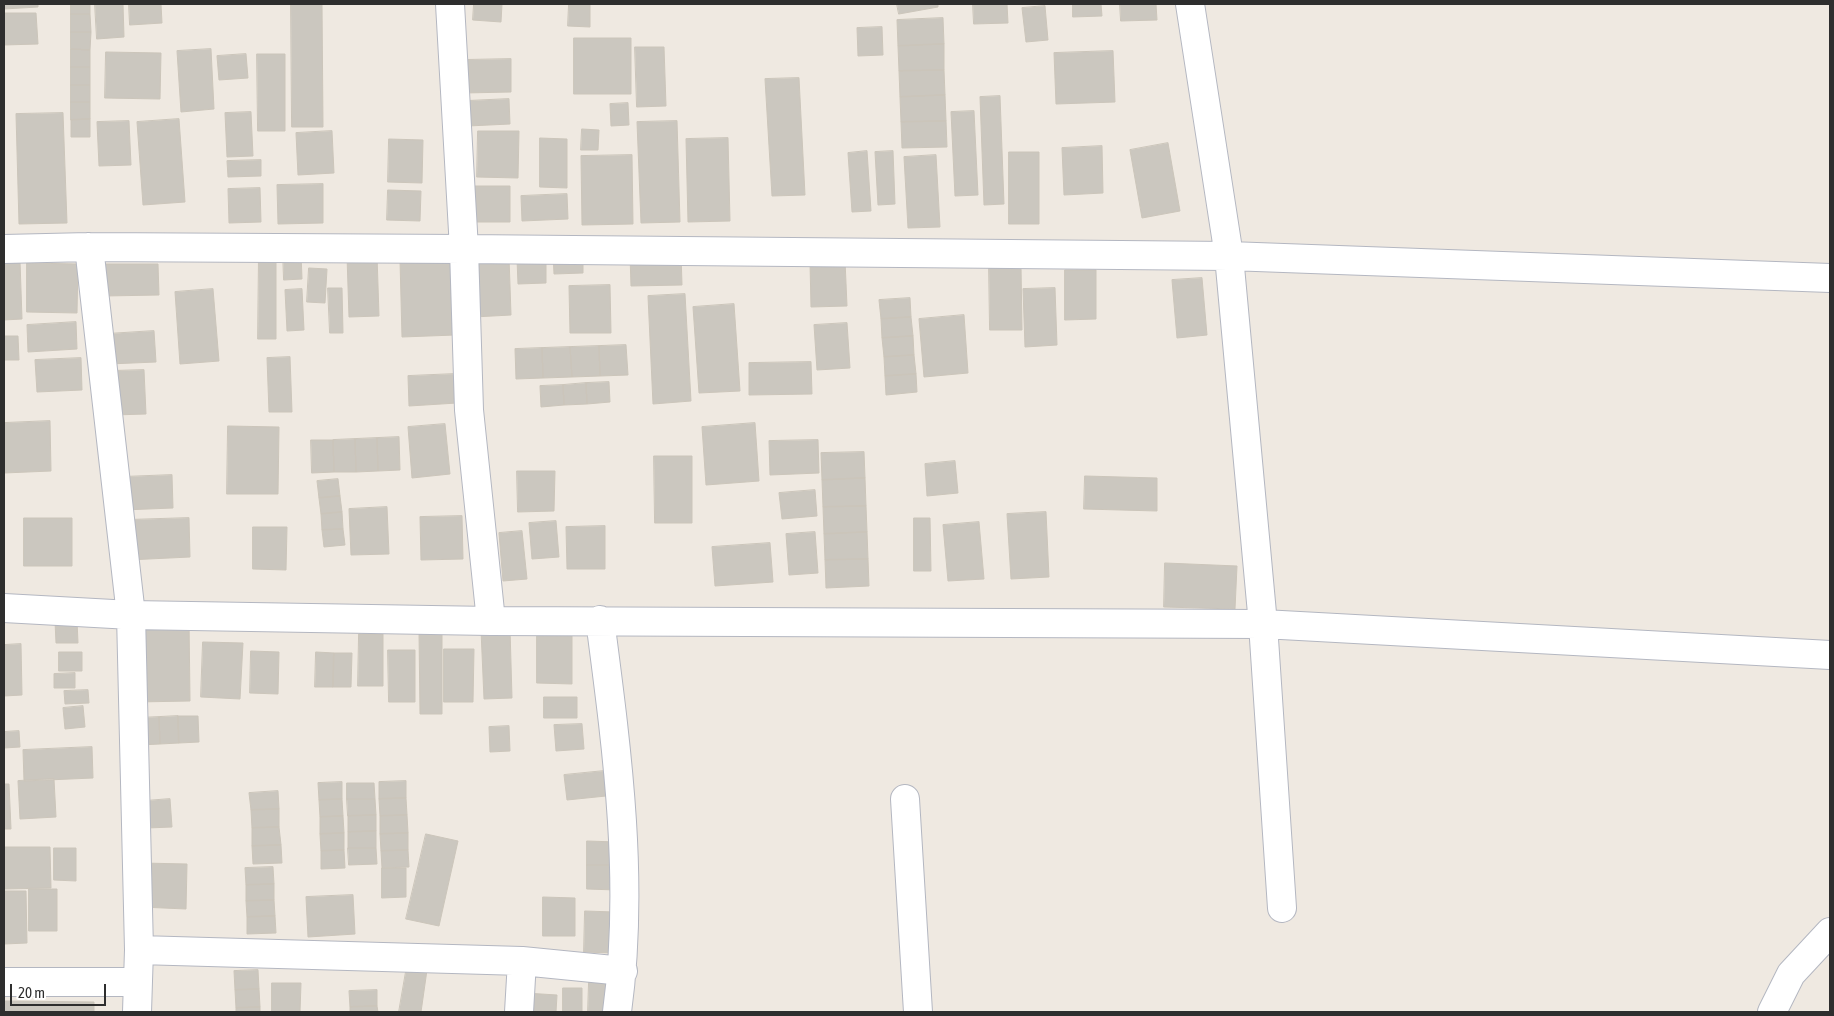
<!DOCTYPE html>
<style>
body{margin:0}
#map{position:relative;width:1834px;height:1016px;overflow:hidden;background:#efe9e1;font-family:"Asap Condensed",sans-serif}
canvas{display:block}
.frame{position:absolute;inset:0;border:5px solid #2e2e2e;pointer-events:none}
.scale{position:absolute;left:10px;top:984px;width:96px;height:22px;box-sizing:border-box;border:2px solid #2e2e2e;border-top:0;padding-left:6px;font-size:15px;line-height:18px;white-space:nowrap;color:#2e2e2e;-webkit-text-stroke:4px #fff;paint-order:stroke}
</style>
<div id="map">
<canvas width="1834" height="1016"></canvas>
<div class="frame"></div>
<div class="scale">20 m</div>
</div>
<script>
const ctx = document.querySelector('canvas').getContext('2d');
ctx.lineJoin = 'round';
function paint(path, color) {
  ctx.fillStyle = color;
  ctx.fill(path, 'evenodd');
}
function trace(path, color, width, dash) {
  ctx.strokeStyle = color;
  ctx.lineWidth = width;
  ctx.lineCap = dash ? 'butt' : 'round';
  ctx.setLineDash(dash || []);
  ctx.stroke(path);
}
const building = new Path2D(`
 M4,4H38V7L4,9Z
 M71,4H90V14H71Z
 M95,4H123L124,37L97,39Z
 M129,4H161L162,23L130,25Z
 M291,4H322L323,127H292Z
 M474,4H502L501,22L473,20Z
 M569,4H590V27L568,26Z
 M897,4H938V7L899,14Z
 M973,4H1007L1008,23L974,24Z
 M1073,4H1101L1102,16L1073,17Z
 M1120,4H1156L1157,20L1121,21Z
 M1045,6L1048,40L1026,42L1022,8Z
 M4,13H36L38,44L4,45Z
 M71,14H90L91,32H71Z
 M943,18L944,44L898,46L897,20Z
 M882,27L883,55L858,56L857,28Z
 M71,32H91L90,50L71,49Z
 M574,38H631V94H574Z
 M944,44V70L899,71L898,46Z
 M635,47H664L666,106L637,107Z
 M71,49L90,50V67H71Z
 M211,49L214,109L181,112L177,51Z
 M1113,51L1115,102L1056,104L1054,53Z
 M106,52L161,53L160,99L105,98Z
 M246,54L248,78L219,80L217,56Z
 M257,54H285V131H258Z
 M511,59V92L464,93L463,60Z
 M71,67H90V85H71Z
 M944,70L945,95L900,97L899,71Z
 M799,78L805,195L772,196L765,79Z
 M71,85H90V102H71Z
 M945,95L946,121L901,122L900,97Z
 M1000,96L1004,204L984,205L980,97Z
 M509,99L510,124L468,126L467,101Z
 M71,102H90V119L71,120Z
 M628,103L629,125L611,126L610,104Z
 M974,111L978,195L955,196L951,112Z
 M251,112L253,156L227,157L225,113Z
 M63,113L67,223L19,224L16,114Z
 M90,119V137H71V120Z
 M179,119L185,202L143,205L137,122Z
 M129,121L131,165L99,166L97,122Z
 M677,121L680,222L641,223L637,122Z
 M946,121L947,147L902,148L901,122Z
 M582,129L599,130L598,150H581Z
 M332,131L334,173L298,175L296,133Z
 M478,131H519L518,178L477,177Z
 M540,138L567,139V188L540,187Z
 M728,138L730,221L688,222L686,139Z
 M389,139L423,140L422,183L388,182Z
 M1168,143L1180,211L1142,218L1130,150Z
 M1102,146L1103,193L1064,195L1062,148Z
 M867,151L871,211L852,212L848,153Z
 M893,151L895,204L878,205L875,152Z
 M1009,152H1039V224H1009Z
 M632,155L633,224L582,225L581,156Z
 M936,155L940,227L908,228L904,157Z
 M261,160V176L228,177L227,161Z
 M323,184V223L278,224L277,185Z
 M466,186H510V222H466Z
 M260,188L261,222L229,223L228,189Z
 M388,190L421,191L420,221L387,220Z
 M567,194L568,219L522,221L521,196Z
 M259,251L276,252V339H258Z
 M583,252V273L554,274L553,253Z
 M283,253H301L302,279L284,280Z
 M681,253L682,285L631,286L630,255Z
 M377,255L379,316L349,317L347,256Z
 M509,257L511,315L474,317L472,258Z
 M453,258L455,335L402,337L400,260Z
 M546,258V283L518,284L517,259Z
 M845,260L847,306L811,307L810,262Z
 M20,261L22,319L4,320V262Z
 M27,263L78,264L77,313L27,312Z
 M104,264H158L159,295L105,296Z
 M989,266H1021L1022,330H990Z
 M309,268L327,269L325,303L307,302Z
 M1065,270H1096V319L1065,320Z
 M1202,278L1207,335L1177,338L1172,280Z
 M610,285L611,333H570L569,286Z
 M328,288H342L343,333H330Z
 M1055,288L1057,345L1025,347L1023,289Z
 M213,289L219,361L180,364L175,292Z
 M302,289L304,330L287,331L285,290Z
 M685,294L691,401L653,404L648,296Z
 M910,298L911,317L881,319L879,300Z
 M734,304L740,391L699,393L693,307Z
 M964,315L968,373L924,377L919,319Z
 M911,317L913,336L882,338L881,319Z
 M76,322L77,349L28,352L27,325Z
 M847,323L850,368L817,370L814,325Z
 M154,331L156,362L109,364L107,334Z
 M4,336H18L19,360H4Z
 M913,336L914,355L884,357L882,338Z
 M626,345L628,375L600,376L599,346Z
 M599,346L600,376L572,377L570,347Z
 M570,347L572,377L543,378L542,348Z
 M542,348L543,378L516,379L515,349Z
 M914,355L916,374L885,376L884,357Z
 M290,357L292,412H269L267,358Z
 M81,358L82,390L37,392L35,360Z
 M811,362L812,394L749,395V363Z
 M144,370L146,414L113,415L111,371Z
 M455,374L457,403L409,406L408,376Z
 M916,374L917,392L886,395L885,376Z
 M609,382L610,402L587,404L586,383Z
 M586,383L587,404L564,405L563,385Z
 M563,385L564,405L541,407L540,386Z
 M50,421L51,471L4,473V423Z
 M755,423L759,481L706,485L702,427Z
 M445,424L450,474L412,478L408,427Z
 M228,426L279,427L278,494H227Z
 M399,437L400,470L378,471L377,438Z
 M377,438L378,471L356,472L355,439Z
 M355,439L356,472H334L333,440Z
 M311,440H333L334,472L312,473Z
 M818,440L819,473L770,475L769,441Z
 M864,452L865,478L822,480L821,453Z
 M654,456H692V523H655Z
 M955,461L958,493L927,496L925,464Z
 M517,471H555L554,511L518,512Z
 M172,475L173,508L123,510L122,477Z
 M1085,476L1157,478V511L1084,509Z
 M865,478L866,506L823,507L822,480Z
 M338,479L340,496L319,498L317,481Z
 M815,490L817,516L782,519L779,493Z
 M340,496L342,512L321,514L319,498Z
 M866,506L867,532L824,534L823,507Z
 M387,507L389,554L351,555L349,509Z
 M342,512L343,529L322,530L321,514Z
 M1046,512L1049,577L1011,579L1007,514Z
 M462,516L463,559L421,560L420,517Z
 M24,518H72V566H24Z
 M189,518L190,557L128,560L127,520Z
 M914,518H930L931,571H914Z
 M556,521L559,557L532,559L529,523Z
 M979,522L984,579L948,581L943,525Z
 M605,526V569H567L566,527Z
 M253,527H287L286,570L253,569Z
 M343,529L345,545L324,547L322,530Z
 M522,531L527,579L503,581L499,533Z
 M815,532L818,573L789,575L786,534Z
 M867,532L868,559L825,560L824,534Z
 M770,543L773,582L715,586L712,547Z
 M868,559L869,586L826,588L825,560Z
 M1165,563L1237,566L1235,609L1164,607Z
 M77,620L78,643H56L55,621Z
 M136,620H189L190,701L137,702Z
 M510,629L512,698L484,699L481,630Z
 M442,630V714H420L419,631Z
 M537,630H572V684L537,683Z
 M359,634H383V686H358Z
 M203,642L243,643L240,699L201,697Z
 M21,644L22,695L4,696V645Z
 M444,649H474L473,702H444Z
 M388,650H415V702H389Z
 M251,651L279,652L278,694L250,693Z
 M59,652H82V671H59Z
 M316,652L334,653L333,687H315Z
 M334,653H352L351,687H333Z
 M75,673V688H54V674Z
 M88,690L89,703L65,704L64,691Z
 M544,697H577V718H544Z
 M83,706L85,727L65,729L63,708Z
 M178,716H198L199,742L179,743Z
 M178,716L179,743L160,744L159,717Z
 M159,717L160,744L139,745L138,718Z
 M582,724L584,749L556,751L554,725Z
 M509,726L510,751L490,752L489,727Z
 M19,731L20,747L4,748V732Z
 M92,747L93,778L24,781L23,750Z
 M604,771L606,796L567,800L564,775Z
 M54,779L56,817L20,819L18,781Z
 M406,781V798L379,799V782Z
 M342,782V799L319,800L318,783Z
 M347,783H374L375,799H347Z
 M4,784H9L11,829H4Z
 M278,791L279,809L251,810L249,793Z
 M406,798L407,815L380,816L379,799Z
 M170,799L172,827L147,828L145,801Z
 M342,799L343,816L320,817L319,800Z
 M347,799H375L376,815L348,816Z
 M279,809V827L252,828L251,810Z
 M376,815V831L348,832V816Z
 M407,815L408,833L380,834V816Z
 M343,816L344,833L320,834V817Z
 M279,827L281,845L252,846V828Z
 M376,831V848H348V832Z
 M344,833V850L321,851L320,834Z
 M408,833V850L381,851L380,834Z
 M426,834L458,841L439,926L406,919Z
 M587,841L617,842L616,865H587Z
 M281,845L282,863L253,864L252,846Z
 M4,847H50L51,888L4,889Z
 M54,848H76V881L54,880Z
 M348,848H376L377,864L349,865Z
 M344,850L345,868L321,869V851Z
 M408,850L409,867L382,868L381,851Z
 M142,863L187,864L186,909L141,907Z
 M587,865H616V890L587,889Z
 M273,867L274,884L246,885L245,868Z
 M382,868H406V897L382,898Z
 M274,884V900L246,901V885Z
 M29,889H57V931H29Z
 M4,891H26L27,943L4,944Z
 M353,895L355,934L308,937L306,897Z
 M543,897L575,898V936H543Z
 M274,900L275,916L247,917L246,901Z
 M585,911L614,912L612,953L584,952Z
 M275,916L276,933L247,934V917Z
 M408,960L428,963L421,1012H399Z
 M258,970L259,989L235,990L234,971Z
 M589,982L607,983L606,1012H588Z
 M272,983H301L300,1012H272Z
 M563,988H582V1012H563Z
 M259,989L260,1007L236,1008L235,990Z
 M377,990V1006L350,1007L349,991Z
 M525,993L557,995L556,1012H523Z
 M4,1001L94,1002V1012H4Z
 M377,1006L378,1012H350V1007Z
 M260,1007V1012H236V1008Z`);
const minor = new Path2D(`
 M450,4L464,249L469,410L491,621
 M1190,4L1229,256L1263,624L1282,908
 M89,247L131,615L139,950L137,1012
 M4,249L89,247L464,249L1229,256L1830,278
 M4,608L131,615L491,621L1263,624L1830,655
 M600,620C617,750 635,882 617,1012
 M905,799L918,1012
 M139,950L522,961L623,971
 M4,982H138
 M519,1012L522,961
 M1772,1012L1791,974L1830,932`);
paint(building, '#cbc7bf');
trace(building, '#cbc5ba', 1);
trace(minor, '#b4b7c1', 30);
trace(minor, '#fff', 28);
</script>
